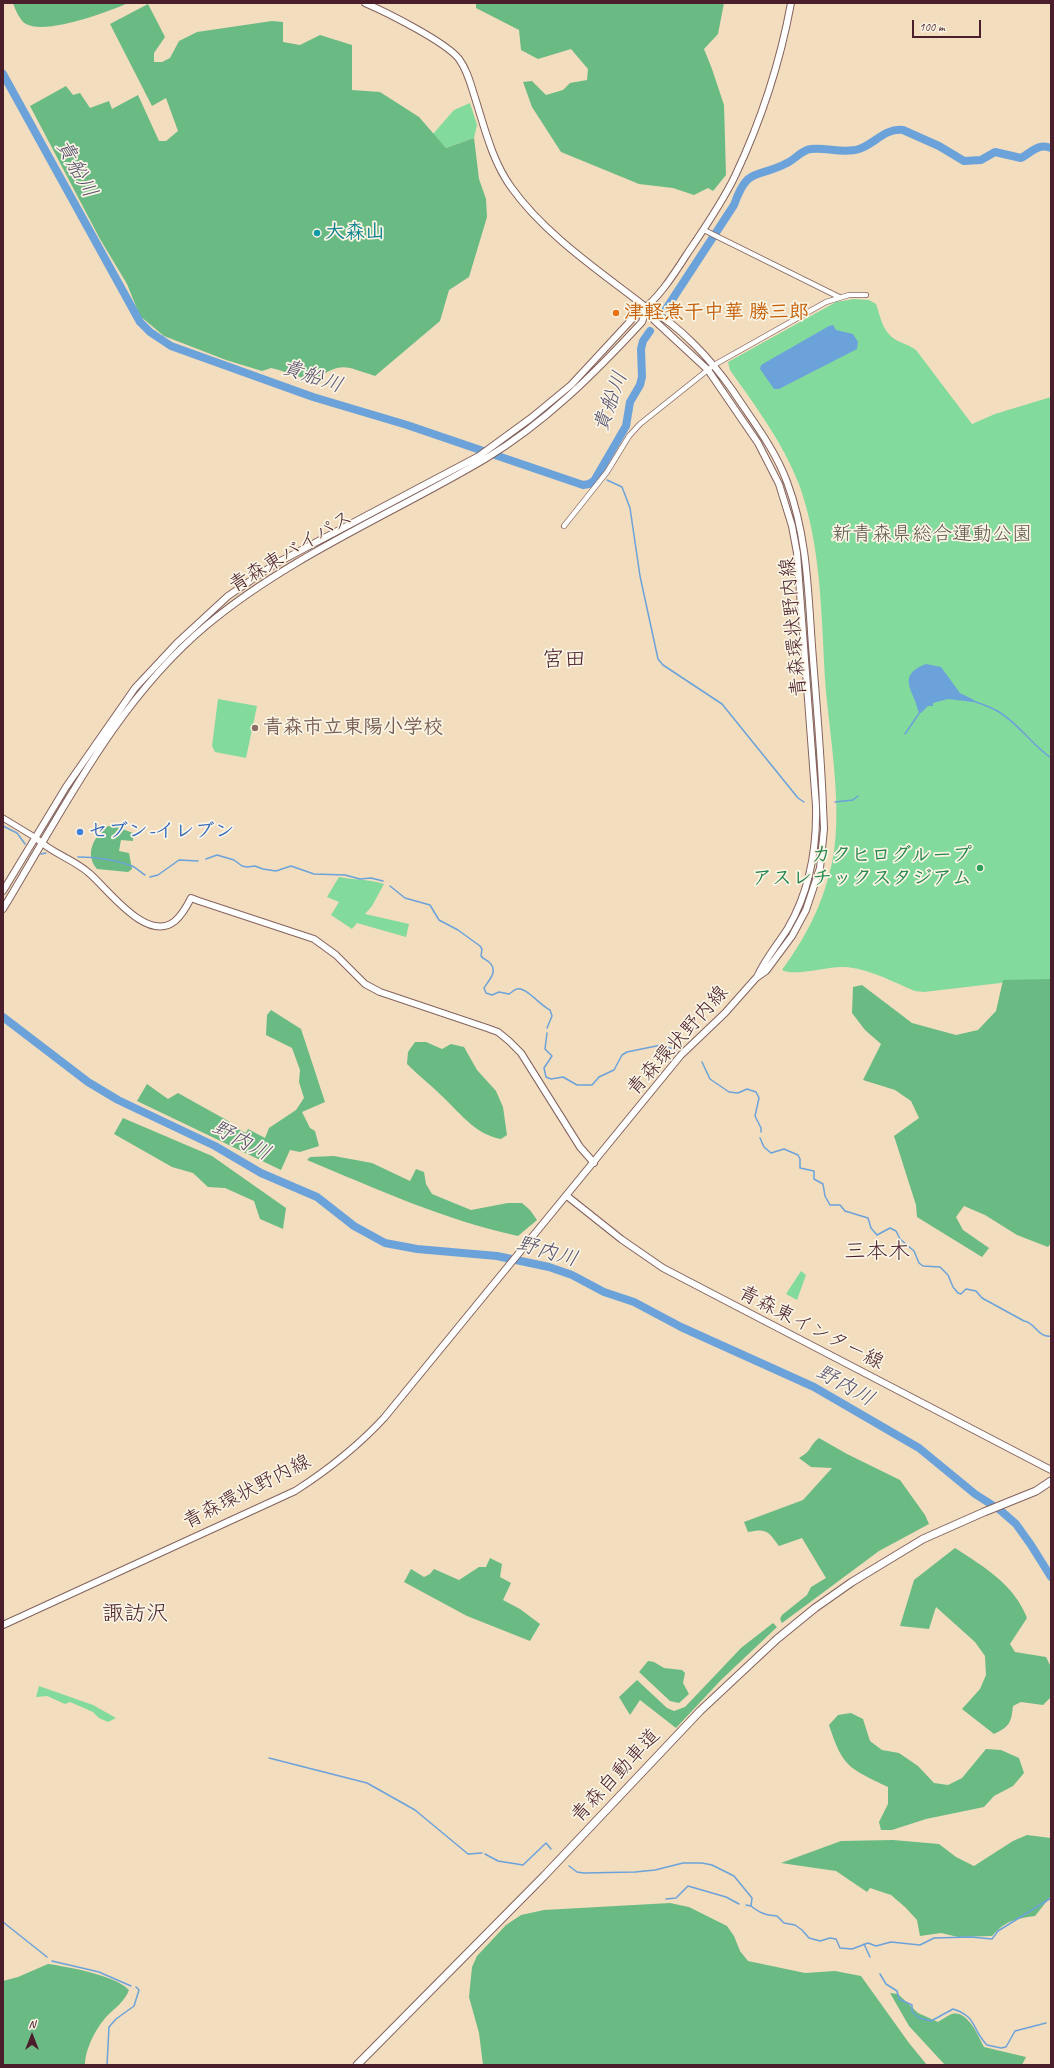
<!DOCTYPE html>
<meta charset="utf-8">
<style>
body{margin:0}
#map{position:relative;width:1054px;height:2068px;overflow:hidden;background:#f2ddbe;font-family:Caveat,sans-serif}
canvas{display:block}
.frame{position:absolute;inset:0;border:4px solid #4a1f2b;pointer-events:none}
.north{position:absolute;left:12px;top:2016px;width:40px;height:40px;-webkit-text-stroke:3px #fcf5e5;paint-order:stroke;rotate:0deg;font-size:11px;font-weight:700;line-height:16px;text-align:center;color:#4a1f2b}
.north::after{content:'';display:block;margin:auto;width:14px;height:18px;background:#4a1f2b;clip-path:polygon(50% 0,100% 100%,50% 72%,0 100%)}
.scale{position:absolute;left:912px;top:20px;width:69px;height:18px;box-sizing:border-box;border:2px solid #4a1f2b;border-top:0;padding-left:5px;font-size:12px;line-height:14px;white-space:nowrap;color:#4a1f2b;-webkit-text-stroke:3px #fcf5e5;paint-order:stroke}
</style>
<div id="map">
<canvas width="1054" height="2068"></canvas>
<div class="frame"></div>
<div class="north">N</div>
<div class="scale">100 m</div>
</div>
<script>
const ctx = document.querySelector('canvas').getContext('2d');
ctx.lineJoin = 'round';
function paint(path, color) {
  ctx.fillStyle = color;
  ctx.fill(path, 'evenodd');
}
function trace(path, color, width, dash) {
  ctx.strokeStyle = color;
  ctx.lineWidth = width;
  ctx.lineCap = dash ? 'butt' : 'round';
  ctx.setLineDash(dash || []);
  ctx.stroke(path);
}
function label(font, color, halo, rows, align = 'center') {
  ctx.font = font + ' Caveat,"Klee One",sans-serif';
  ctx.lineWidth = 3.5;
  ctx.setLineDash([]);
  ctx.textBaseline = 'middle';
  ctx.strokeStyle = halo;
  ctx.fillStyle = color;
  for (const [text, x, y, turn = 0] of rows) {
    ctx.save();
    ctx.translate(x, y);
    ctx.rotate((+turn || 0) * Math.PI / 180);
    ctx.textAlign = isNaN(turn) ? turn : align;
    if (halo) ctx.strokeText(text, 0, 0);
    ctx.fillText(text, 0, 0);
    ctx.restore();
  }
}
const green = new Path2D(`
 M470,103L477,125L474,138L446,148L433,134L454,110Z
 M854,299L869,300L876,304C880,315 882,330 893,338C900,343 908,344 916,350L972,424L995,414L1051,397V981L1009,982L924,992L915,991C893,982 868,968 844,967C829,966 793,977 782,970C808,934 824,902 833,858C842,808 831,743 826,692C821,624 823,553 800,487C784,444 756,407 730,370L728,362L836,302Z
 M218,699L257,706L246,758L215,752L212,746Z
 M339,877C355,880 369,879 384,884L372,906L365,914L409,924L406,937L357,923L352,929L331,915L339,902L327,897Z
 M801,1271L806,1275L797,1300L786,1294Z
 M39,1686L93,1705L116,1718L108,1722L99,1718L93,1712L70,1702L65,1704L47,1696L36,1697Z`);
const forest = new Path2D(`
 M13,3H128C108,12 46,35 26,24C20,21 15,9 13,3Z
 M476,3H724L718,34L704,49L712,69L724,105L726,175L713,191L708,188L694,195L673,188L639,184L561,152L532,107L523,82L532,81L546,95L563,90L570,83L587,80L588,69L571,49L538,59L521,50L519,30L476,8Z
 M148,4L165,37L154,53V62H162L170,58L179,41L197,32L272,21L283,22V42L300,45L320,35L352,45V90L380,92L419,117L446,148L474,138L479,179L486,199L487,217L469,277L449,290L440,321L375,376C342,365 342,362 312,381L279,370L271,368L262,371L226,360L164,336L140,316L127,284L100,239L30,106L66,86L73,95L80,93L90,108L109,101L112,109L138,95L159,141H166L178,131L166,98L152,106L110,24Z
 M108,826L117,827L133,833V841L121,840L119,851L129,853L132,869L128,872L97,869C84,854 94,836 108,826Z
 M1051,979V1243L1048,1247L1017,1235L985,1215L964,1206L956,1217L963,1230L989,1248L982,1257L917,1217L916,1205L894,1136L919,1118L911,1101L895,1090L863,1080L881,1044L865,1030L852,1013L853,987L862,985L912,1023L956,1035L978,1030L996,1011L1003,980Z
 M271,1010L301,1029L325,1102L302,1112L310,1128L315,1131L319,1146L300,1152L290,1150L281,1170L137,1101L147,1084L168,1099L178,1093L230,1122L229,1125L246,1133L248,1129L265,1138L269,1128L296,1110L304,1098L299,1082L300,1070L292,1048L266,1035L267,1015Z
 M415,1042H426L442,1049L451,1044L464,1047L477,1070L496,1091L503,1107L507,1135L501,1139C475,1134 462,1115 444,1098C432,1086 419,1076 407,1064L408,1052Z
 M123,1118L212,1156L286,1208L283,1229L260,1219L254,1201L225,1188L208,1187L193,1173L172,1167L114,1134Z
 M334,1156L372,1163L410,1181L416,1169L424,1172L426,1184L432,1194L471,1210L508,1203H522L530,1210L537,1220L518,1236C444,1220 377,1189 307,1160L310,1157Z
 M819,1438L847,1454L900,1480L925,1515L929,1524L879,1551L782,1623L780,1619L782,1615L807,1595L811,1587L826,1578L802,1538L779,1546C768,1531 767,1528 748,1532L744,1522L803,1500L832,1468L811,1467L799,1458C813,1450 808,1447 819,1438Z
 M955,1548C984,1567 1014,1584 1027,1618L1010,1644L1015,1652L1046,1657L1051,1667V1697L1043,1705L1021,1702L1013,1706C1011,1723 1010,1726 994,1734L962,1709L980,1689L986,1675L985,1656L975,1642L936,1607L929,1629L900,1626L914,1580Z
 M490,1558L502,1564L500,1577L511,1583L503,1600L520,1609L540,1624L530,1641L467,1616L404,1582L411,1569L424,1577L430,1574L434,1569L459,1580L479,1567H486Z
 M773,1623L777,1627L721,1680L676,1728L640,1700L630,1715L619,1697L637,1680L667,1708L674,1711L685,1707L741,1648Z
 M648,1661L654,1662L664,1668L682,1670L685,1673L683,1683L689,1694L679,1703L670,1701L639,1672Z
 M851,1713L863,1719L870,1741L882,1750L899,1753L918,1766L934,1783L948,1785L962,1778L986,1749L1001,1750L1019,1758L1024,1773L1013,1786L994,1796L984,1807L926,1819L892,1830H881L879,1822L888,1804V1787C849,1768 843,1768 829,1725L838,1715Z
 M1027,1835L1051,1838V1896L1035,1916C1015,1919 1006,1920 992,1936L958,1937L941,1933L920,1936L917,1920L905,1907L891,1895L870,1888L867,1892L836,1871L781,1863L841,1841L893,1840L939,1844L956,1857L974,1866L1013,1841Z
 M670,1903L689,1907L727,1926L734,1936L740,1951L748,1961L805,1973L835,1971L861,1976L909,2043L927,2065H483L479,2033L469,1997L472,1967L477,1956L506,1925L521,1915L544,1910Z
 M48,1964C68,1967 115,1975 129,1990C125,2001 115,2008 107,2016C96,2028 85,2049 85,2065H3V1981L18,1977Z
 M890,1993L898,1994L918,2013L938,2022C942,2020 948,2015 952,2014C968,2010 978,2036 984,2047L1026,2057L1022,2065H945L909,2026Z`);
const water = new Path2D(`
 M833,325L836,330L853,334L858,342L857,349L779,389H774L760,369L761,365L829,326Z
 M926,664L941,667L960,693L974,700L973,702L948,699L933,703V706H928L921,713L918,711C916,693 894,676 926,664Z`);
const stream = new Path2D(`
 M597,476L599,477
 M607,480L622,487L630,508L640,576L658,659L663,665L722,704L798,798L804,802
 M973,701C982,704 991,707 999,712C1019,724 1032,745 1051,758
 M905,734L920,712
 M835,802L853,800L858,796
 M3,826L17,833L25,844
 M41,854L46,853
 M78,857C95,857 116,860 132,866C137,868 141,873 145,875
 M206,859L217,855L234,860L242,866L247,867L255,866L263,869L276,871L291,866L314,874L345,875L360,879L371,878L383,881
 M150,877L158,875L179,860L198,861
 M390,886L405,898L430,905L439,920L458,930L480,946L482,949L481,956C483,959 487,960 489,962C499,971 489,980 484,988L486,993L492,995L499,992L509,994C511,993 515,989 517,989C525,986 541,1006 550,1010L552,1016L547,1028
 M547,1033L545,1049L552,1056L544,1068L546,1077L551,1079L563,1077L577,1085H592L599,1077L614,1070L622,1055L627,1052L661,1045L676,1050
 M702,1062L710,1079L729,1092L738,1093L747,1089L756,1092L759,1098L755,1116L761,1128V1132
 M760,1138L764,1147L771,1153L784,1149L798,1155L800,1159V1168L814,1171V1179L823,1184L825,1196L830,1205H840L845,1211L868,1218L871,1228L877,1235L890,1228L896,1231L900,1239L914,1251L919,1263L923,1266L940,1267L948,1275L953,1287L958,1293L961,1294L966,1289L976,1291L982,1298L1024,1321C1036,1323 1038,1338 1051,1336
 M269,1758L367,1783L415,1810L468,1854L482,1853
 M485,1854L498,1861L523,1865L546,1843L551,1849
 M569,1866L577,1872L584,1873L635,1872L655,1870L683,1863H702L712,1865L734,1876L752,1898L751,1906C760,1913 765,1915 777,1916L784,1923L795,1925L802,1930L809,1938L820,1941L830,1938L836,1939L840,1948L852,1949L868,1943L876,1946L891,1942L920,1945L934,1938L971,1937L992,1939L998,1931L1051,1898
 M666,1899L676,1898L688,1886L726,1897L739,1904
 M746,1905L751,1906
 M3,1922L47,1957
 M864,1944L870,1957
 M52,1961L99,1972L131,1986
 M880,1974L886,1984L897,1991L899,1999L912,2005V2012L919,2018L931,2021L953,2009C978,2017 971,2029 987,2045L1001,2048L1006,2047L1015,2031L1046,2023
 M107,2065L109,2027L116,2019L134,2006L139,1990L136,1987`);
const river = new Path2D(`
 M3,74L140,322L150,332L171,346L313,397L407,425L583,485L589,484L594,481L626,426L630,402L640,385L642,377L641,349L643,341L650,331
 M666,309L734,205C748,165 757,179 787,163C796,159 801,150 811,149C826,147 844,154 859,149C875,144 884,128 903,130L939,146L964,161L981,160L995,152L1021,158C1032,152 1038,143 1051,148
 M3,1017L88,1082L118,1100L215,1146L261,1173L317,1197L354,1226L385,1243L417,1249L497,1256L549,1267L572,1275L604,1292L634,1302L681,1327L814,1387L919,1448L975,1494L1000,1510L1016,1524L1031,1545L1051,1577`);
const tertiary = new Path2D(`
 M704,230L839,297
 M564,526L607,472L629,436L640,424L714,365L826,302L849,295H866`);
const secondary = new Path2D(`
 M3,818L36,838`);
const primary = new Path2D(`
 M648,310L654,320L708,370L758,443L779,484L792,526L797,553L816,806C817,849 810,890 788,928C778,944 765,959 757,977
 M36,838C51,853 73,859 89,873C108,889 147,944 175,921C182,915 187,906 191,898L199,901L314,939L336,955L365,984L380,992L487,1028L498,1032L509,1041L521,1053L580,1147L594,1163
 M567,1196L621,1239L663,1268L1051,1470
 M3,1625L295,1491C328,1470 357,1447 384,1418L681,1055L725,1013L756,978L766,971L792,936L806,910L820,868L824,829L823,806C821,752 816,699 812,646C808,590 807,535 787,482C775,449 752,420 733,391C712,361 680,325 647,308C601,272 545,235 511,187C493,162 485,130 476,101C471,86 468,71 459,59C446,42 386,12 365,3`);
const trunk = new Path2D(`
 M3,891L66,787L135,688L177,643L228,596L275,564L479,456L531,418L571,385L635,316C657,301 673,276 687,254C704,229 722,203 735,176C761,121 780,63 791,3
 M3,909C63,810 117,700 207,625C288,557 394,513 485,459C545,423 595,373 642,322L647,308`);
const motorway = new Path2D(`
 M357,2065L544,1876L700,1711L777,1639L815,1608L852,1582L923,1539L984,1512L1036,1491L1051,1481`);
const markers = [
 [317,233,4,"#0f9aa8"],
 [616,313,4,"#e8710a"],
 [255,728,4,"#8d6e63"],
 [80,832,4,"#3f7fe0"],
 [980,868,4,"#2e9e5b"]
];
const cultureNames = [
 ["大森山",325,233]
];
const foodNames = [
 ["津軽煮干中華 勝三郎",624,313]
];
const parkNames = [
 ["新青森県総合運動公園",932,535]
];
const streetNames = [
 ["青森東バイパス",291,552,-31],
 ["青森環状野内線",794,627,-95],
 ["青森環状野内線",678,1041,-48],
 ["青森東インター線",811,1328,27],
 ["青森環状野内線",247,1492,-27],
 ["青森自動車道",616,1776,-47]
];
const educationNames = [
 ["青森市立東陽小学校",263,728]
];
const shopNames = [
 ["セブン-イレブン",88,832]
];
const leisureNames = [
 ["カクヒログループ",972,856],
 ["アスレチックスタジアム",972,879]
];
const waterNames = [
 ["貴船川",76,169,61],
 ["貴船川",312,377,19],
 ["貴船川",611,402,-70],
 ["野内川",241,1141,28],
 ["野内川",547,1252,16],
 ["野内川",845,1386,29]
];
const quarterNames = [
 ["宮田",564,660],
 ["三本木",877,1252],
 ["諏訪沢",135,1614]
];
paint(green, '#83da9d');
paint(forest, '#6aba84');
paint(water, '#6ca2da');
trace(stream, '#6ca2da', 1.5);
trace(river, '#6ca2da', 8);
trace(tertiary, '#85625e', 6);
trace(secondary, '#85625e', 7);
trace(primary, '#85625e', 8);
trace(trunk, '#85625e', 8);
trace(motorway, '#85625e', 9);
trace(tertiary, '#fff', 4.5);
trace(secondary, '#fff', 5);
trace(primary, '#fff', 6);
trace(trunk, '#fff', 6);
trace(motorway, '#fff', 7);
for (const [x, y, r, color] of markers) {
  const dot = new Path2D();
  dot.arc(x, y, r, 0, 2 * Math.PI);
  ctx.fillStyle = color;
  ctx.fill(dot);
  trace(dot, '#fcf5e5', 1.5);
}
label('bold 20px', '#0d838f', '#fcf5e5', cultureNames, 'left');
label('bold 20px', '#c56008', '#fcf5e5', foodNames, 'left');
label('20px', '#5b574d', '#fcf5e5', parkNames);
label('20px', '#4a1f2b', '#fcf5e5', streetNames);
label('bold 20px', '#785e54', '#fcf5e5', educationNames, 'left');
label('bold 20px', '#366cbe', '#fcf5e5', shopNames, 'left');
label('bold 20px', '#27864d', '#fcf5e5', leisureNames, 'right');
label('italic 21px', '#585371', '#fcf5e5', waterNames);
label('22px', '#4a1f2b', '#fcf5e5', quarterNames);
</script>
